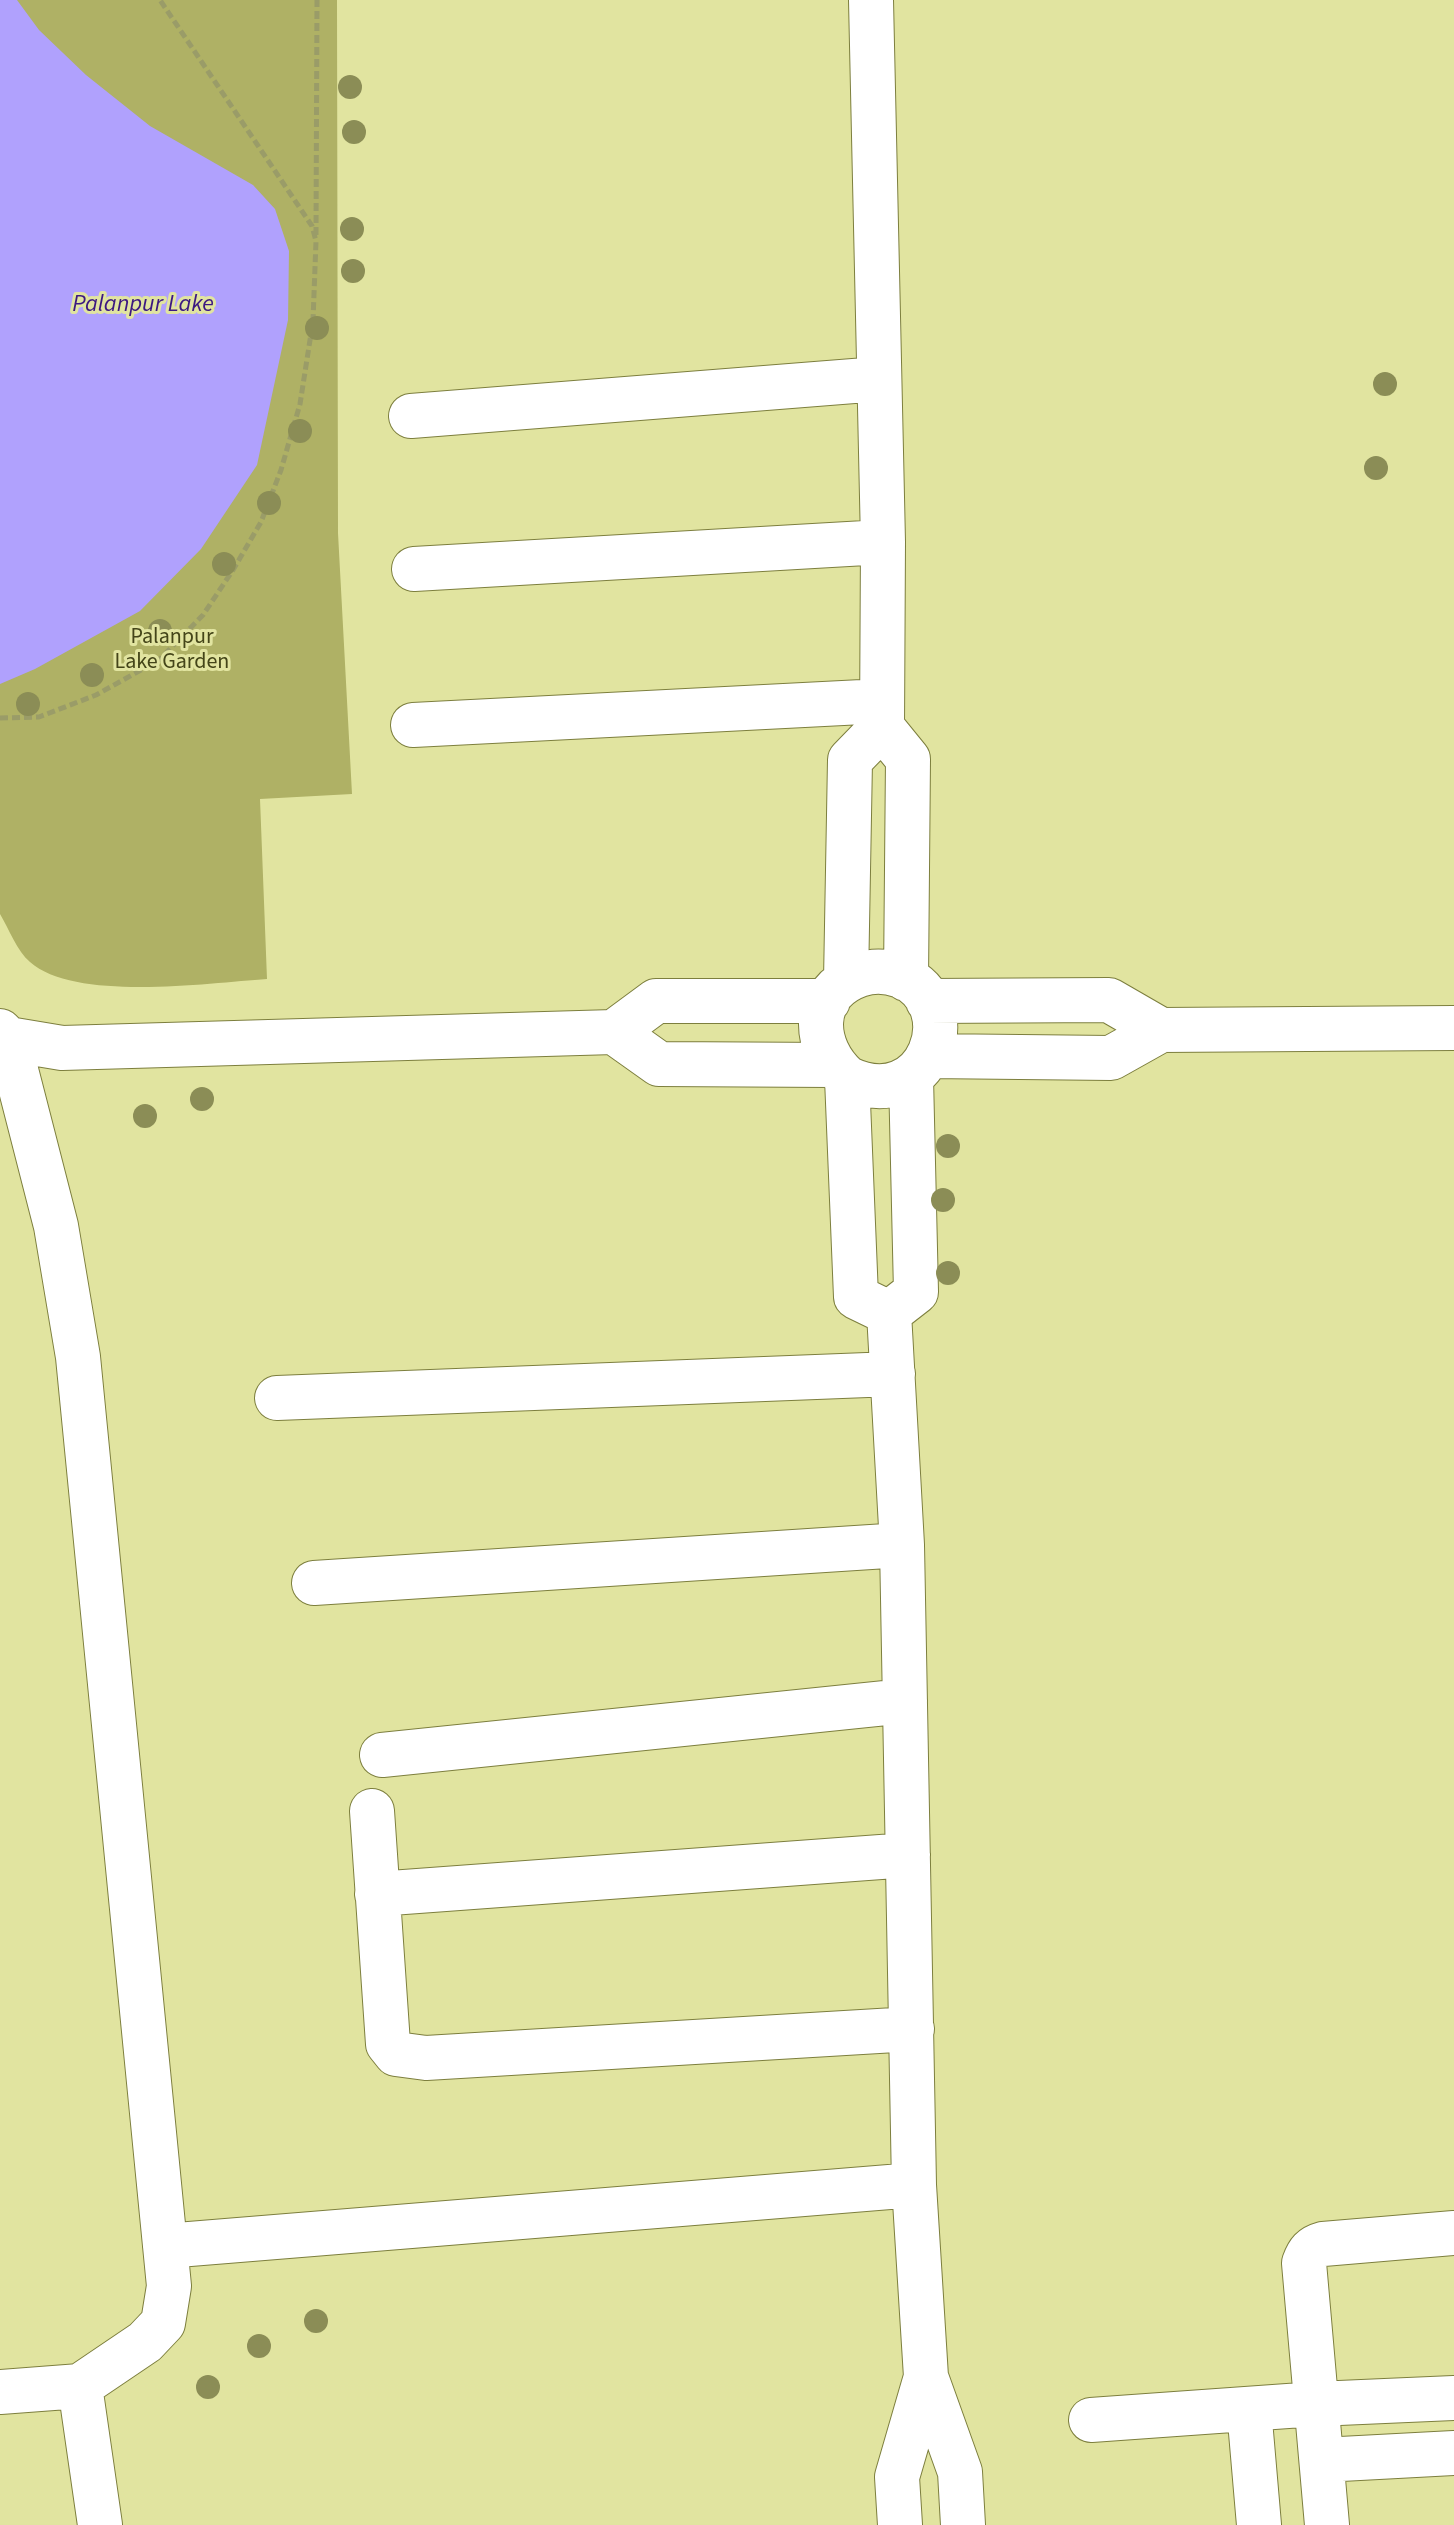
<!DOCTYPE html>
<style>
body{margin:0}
canvas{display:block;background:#e1e4a0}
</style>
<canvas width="1454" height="2525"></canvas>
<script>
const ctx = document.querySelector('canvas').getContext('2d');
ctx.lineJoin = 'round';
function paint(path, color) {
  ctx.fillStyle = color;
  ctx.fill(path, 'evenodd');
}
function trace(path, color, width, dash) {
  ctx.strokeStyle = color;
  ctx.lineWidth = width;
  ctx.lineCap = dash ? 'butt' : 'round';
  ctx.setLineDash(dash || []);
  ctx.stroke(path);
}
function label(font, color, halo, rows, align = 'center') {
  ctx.font = font + ' "Source Sans 3",sans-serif';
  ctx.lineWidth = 6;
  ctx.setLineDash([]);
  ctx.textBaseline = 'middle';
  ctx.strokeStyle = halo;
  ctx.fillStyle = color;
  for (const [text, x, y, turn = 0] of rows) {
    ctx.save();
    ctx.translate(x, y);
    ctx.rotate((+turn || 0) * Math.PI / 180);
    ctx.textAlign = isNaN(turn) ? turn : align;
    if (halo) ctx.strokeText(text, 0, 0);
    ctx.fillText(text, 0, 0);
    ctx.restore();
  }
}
const green = new Path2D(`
 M0,0H337L338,533L352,794L260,799L267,979C208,983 75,1002 30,962C17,951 9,929 0,914Z`);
const water = new Path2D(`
 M0,0H17L39,30L86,75L150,126L253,185L275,209L289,251L288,320L257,465L201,549L140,611L35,669L0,684Z`);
const path = new Path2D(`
 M316,235L317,0
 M0,718L39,717L96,695L159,660L203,615L233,570L261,522L281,470L300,404L313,321L316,241L312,226L160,0`);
const minor = new Path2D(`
 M871,0L883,542L882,727L908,759L906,979
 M411,416L879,379
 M414,569L883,542
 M413,725L882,701
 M846,981L850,760L882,727
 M928,1001L1109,1000L1161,1030
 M0,1031L8,1039L56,1226L78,1357L169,2286L163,2323L145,2342L80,2386
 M614,1032L659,1064L833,1065
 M8,1039L62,1048L614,1032L656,1001H828
 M929,1056L1111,1058L1161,1030L1454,1028
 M847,1078C929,1117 968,1004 901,976C888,971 873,970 859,975C809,993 812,1047 847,1078L856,1297L889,1313
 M889,1313L902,1545L914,2185L926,2377L960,2472L963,2525
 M889,1313L916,1292L911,1077
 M277,1398L893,1374
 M314,1583L902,1545
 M382,1755L905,1701
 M372,1811L388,2044L396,2054L426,2058L912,2029
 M377,1894L908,1855
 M165,2246L914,2185
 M0,2392L80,2386L100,2525
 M1249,2409L1259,2525
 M1091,2420L1316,2404L1454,2398
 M1322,2460L1454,2453
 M900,2525L897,2477L926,2377
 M1327,2525L1304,2263C1308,2252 1312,2247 1323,2244L1454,2233`);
const trees = [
 [350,87],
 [354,132],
 [352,229],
 [353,271],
 [317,328],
 [1385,384],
 [300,431],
 [1376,468],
 [269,503],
 [224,564],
 [160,631],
 [92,675],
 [28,704],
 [202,1099],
 [145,1116],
 [948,1146],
 [943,1200],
 [948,1273],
 [316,2321],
 [259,2346],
 [208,2387]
];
const parkNames = [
 ["Palanpur",172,638],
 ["Lake Garden",172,663]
];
const waterNames = [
 ["Palanpur Lake",143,306]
];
paint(green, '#afb165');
paint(water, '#b0a1fd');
trace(minor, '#7d7f3e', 46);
trace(path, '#9a9c68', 5, [8, 4]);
trace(minor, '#fff', 44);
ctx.fillStyle = '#8b8d56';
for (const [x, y] of trees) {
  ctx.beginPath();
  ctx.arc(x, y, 12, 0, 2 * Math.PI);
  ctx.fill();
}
label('22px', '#444519', '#e1e4a0', parkNames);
label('italic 24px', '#3c1881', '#e1e4a0', waterNames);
</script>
